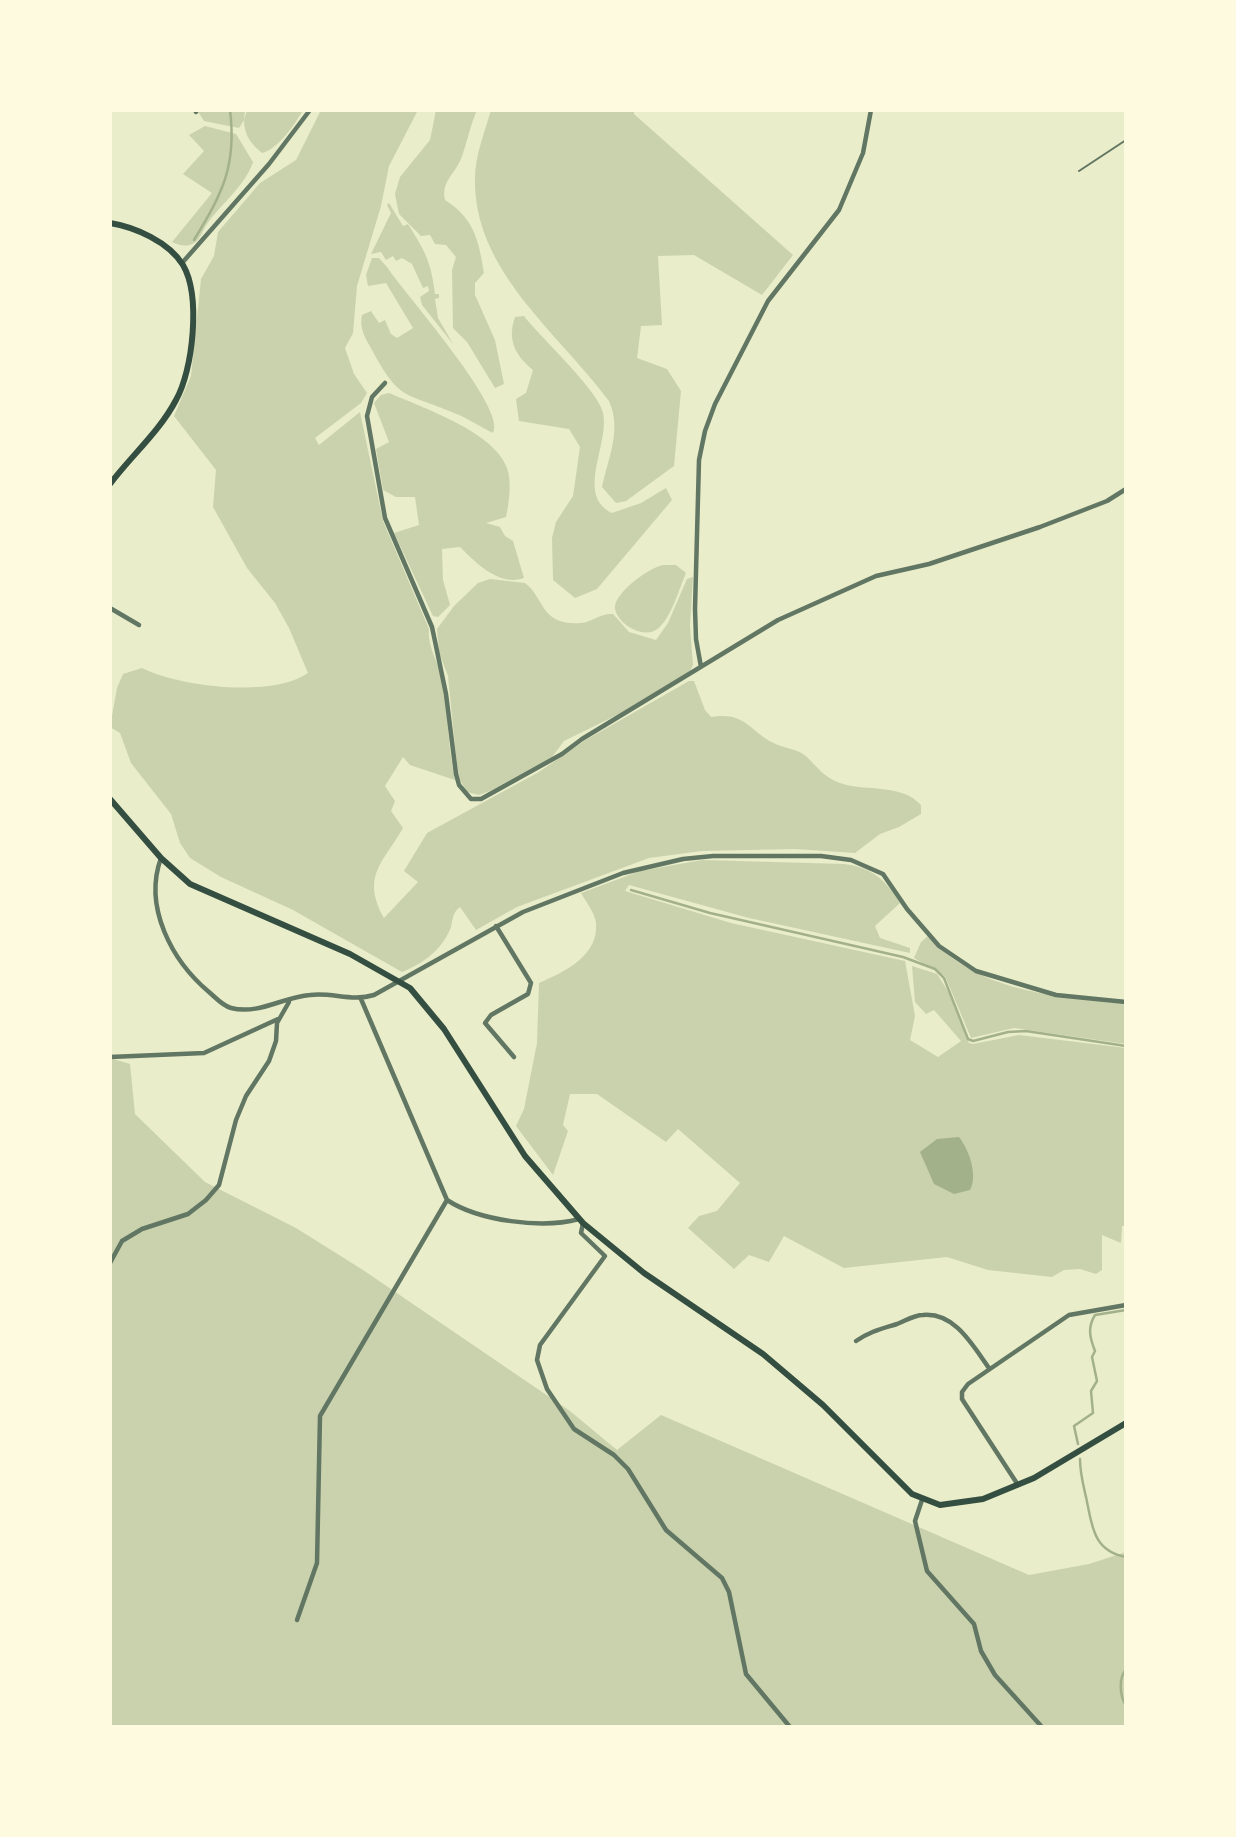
<!DOCTYPE html>
<style>
body{margin:0}
#map{position:relative;width:1236px;height:1837px;overflow:hidden;background:#e9edc9;font-family:"Open Sans",sans-serif}
canvas{display:block}
.frame{position:absolute;inset:0;border:112px solid #fefae0;pointer-events:none}
</style>
<div id="map">
<canvas width="1236" height="1837"></canvas>
<div class="frame"></div>
</div>
<script>
const ctx = document.querySelector('canvas').getContext('2d');
ctx.lineJoin = 'round';
function paint(path, color) {
  ctx.fillStyle = color;
  ctx.fill(path, 'evenodd');
}
function trace(path, color, width, dash) {
  ctx.strokeStyle = color;
  ctx.lineWidth = width;
  ctx.lineCap = dash ? 'butt' : 'round';
  ctx.setLineDash(dash || []);
  ctx.stroke(path);
}
const green = new Path2D(`
 M197,110H245L244,120L247,110H303C294,126 278,149 262,153C251,144 244,135 244,120L239,128L204,121Z
 M321,110H418L389,166L381,206L357,286L353,333L345,348L354,374L367,393L361,403L315,438L319,445L360,412L383,521L429,629C427,648 440,664 443,682C448,715 448,748 455,780L410,765L403,757L385,786L395,801L391,811L403,828C383,863 361,876 384,918L418,882L404,871L427,833L539,772L584,741L689,681H694L705,710L711,717C748,711 750,734 778,745C788,749 798,749 807,757C817,767 825,778 840,783C866,792 901,783 921,805V814L899,827L880,834L855,853L795,849L702,851L649,858L517,907L476,930L460,907C453,912 453,918 451,927C442,950 424,963 402,972L293,910L221,877L190,858L180,843L171,814L131,763L120,733L110,727L117,688L123,674L142,668C180,687 272,698 308,673L289,628L275,603L247,568L213,507L216,470L174,416L191,376L201,279L214,256L218,232L260,183L296,160Z
 M436,110H477C470,126 467,143 461,159C454,175 441,182 445,200C474,218 479,241 484,273L475,283V295L495,340L504,384L495,388L467,342L453,328L452,270L456,257L446,245L435,244L430,235L421,236L399,214L395,194L400,177L430,140Z
 M491,110H634V114L793,255L762,295L694,255L658,256L662,325L641,326L637,358L667,369L681,391L674,466L626,501L616,503L602,487C608,458 622,430 609,401C559,333 473,271 475,178C475,156 485,131 491,110Z
 M205,126L236,134L253,162C245,186 221,204 207,224C202,231 201,239 194,243C187,247 180,246 172,242L212,193L183,174L204,151L189,135Z
 M389,203L403,226L408,224C424,250 431,260 435,294H439V298L435,299L438,318L453,344L422,305L420,297L429,291L428,286L423,288L412,264L402,258L396,261L393,256L386,260L381,252L371,254L391,213L387,205Z
 M372,258H379L387,267C403,292 508,409 493,433C480,427 468,418 454,413C405,392 400,402 372,350C365,338 359,328 362,315L371,311L379,323L385,320L391,334L397,338L413,328L386,283L368,286L366,275Z
 M524,316C541,338 599,391 603,413C610,444 575,495 612,513L641,503L666,488L672,500L597,589L575,598L553,580L552,538L556,522L573,496L580,447L569,429L519,421L516,399L526,393L533,370C515,355 507,340 515,317Z
 M389,393C421,407 495,432 507,468C512,482 509,502 506,517L486,523L500,527L505,536L513,541L524,578C499,587 475,562 460,547L442,549L443,580L450,605L438,617L433,616L394,533L419,525L415,497H396L383,490L376,449L389,442L374,403L381,395Z
 M663,565H676L686,573C679,589 671,620 656,630C642,639 614,622 615,606C617,591 649,568 663,565Z
 M693,577L690,626L693,665L690,671L621,713L564,741L552,757L492,790L479,795L467,792L458,777L448,676L439,652L437,629L454,606L478,583L490,579L525,583C545,598 540,626 581,623C592,622 601,613 613,614L629,632L656,640L668,623L687,579Z
 M702,860L844,864C871,867 886,880 900,903L875,926L880,938L910,948V953L749,918L629,885L625,891L731,923L905,961L915,1016L910,1040L938,1057L961,1041L934,1010L926,1014L915,1002L912,966L937,974L949,993L969,1043L973,1044L1019,1035L1126,1048V1226H1122L1121,1243L1102,1235V1270L1096,1274L1080,1269L1064,1270L1052,1277L988,1270L947,1257L844,1268L784,1236L769,1262L749,1255L734,1269L688,1228L699,1216L717,1211L740,1183L678,1129L666,1142L597,1094H570L563,1125L568,1131L553,1175L516,1126L524,1109L537,1043L539,983C564,972 599,956 596,923C595,913 586,902 581,893L640,871Z
 M928,936C982,994 1052,995 1126,1004V1044L1014,1028L971,1038L945,976L914,958L921,942Z
 M110,1058L130,1064L135,1114L205,1182L296,1228L363,1270L570,1411L617,1450L661,1415L1029,1575L1089,1564L1126,1552V1727H110Z`);
const water = new Path2D(`
 M959,1137C969,1150 978,1175 970,1190L954,1194L934,1184L920,1152L937,1139Z`);
const stream = new Path2D(`
 M194,240C222,194 237,166 230,110
 M631,890L710,913L903,957L935,969L944,978L968,1039L973,1041L1008,1032L1026,1031L1126,1046
 M1078,1444L1074,1426L1093,1413L1091,1391L1097,1381L1092,1357L1095,1351C1090,1338 1087,1328 1095,1315L1126,1310
 M1080,1459C1080,1473 1083,1484 1086,1497C1092,1524 1092,1551 1126,1557
 M1126,1669C1118,1679 1120,1696 1126,1706`);
const service = new Path2D(`
 M1079,171L1126,140`);
const minor = new Path2D(`
 M195,110L196,112
 M182,263L269,164L310,110
 M385,383L372,397L367,416L385,518L432,627L446,694L456,774L459,785L471,799H481L562,754L582,739L778,620L876,576L929,564L1040,527L1107,501L1126,489
 M110,608L139,625
 M701,667L696,639L695,609L699,460L705,431L715,404L768,301L839,210L863,153L871,110
 M161,858C143,907 172,961 209,992C216,998 223,1006 231,1008C259,1015 283,997 310,995C332,992 352,1002 374,995L523,912L623,873L683,859L713,856H821L851,860L883,874L907,909L939,946L976,971L1056,995L1126,1002
 M496,926L531,983L528,994L491,1015L485,1023L514,1057
 M361,999L447,1200C479,1221 542,1229 579,1219
 M110,1057L204,1053L278,1019
 M583,1223L581,1233L605,1256L540,1345L537,1360L547,1389L574,1429L614,1455L628,1469L666,1530L722,1578L729,1592L746,1674L790,1727
 M110,1263L122,1241L142,1229L188,1214L206,1200L219,1185L236,1120L246,1096L269,1061L276,1041L277,1023L289,1002
 M856,1341C871,1331 881,1329 897,1324C905,1321 914,1315 923,1315C955,1312 973,1346 989,1368
 M1018,1485L962,1399V1392L968,1384L1069,1315L1126,1305
 M922,1500L915,1521L927,1571L974,1624L981,1651L995,1675L1042,1727
 M297,1620L317,1563L320,1416L447,1200`);
const secondary = new Path2D(`
 M110,223C135,227 169,242 183,265C201,296 193,370 176,400C160,431 131,456 110,484
 M110,799L161,858L190,884L350,954L410,988L444,1029L525,1156L583,1223L644,1273L763,1354L823,1405L912,1494L940,1505L983,1499L1034,1478L1126,1423`);
paint(green, '#cad2ad');
paint(water, '#a3b18a');
trace(stream, '#a3b18a', 2.5);
trace(service, '#617663', 2);
trace(minor, '#617663', 4.5);
trace(secondary, '#344e41', 6);
</script>
